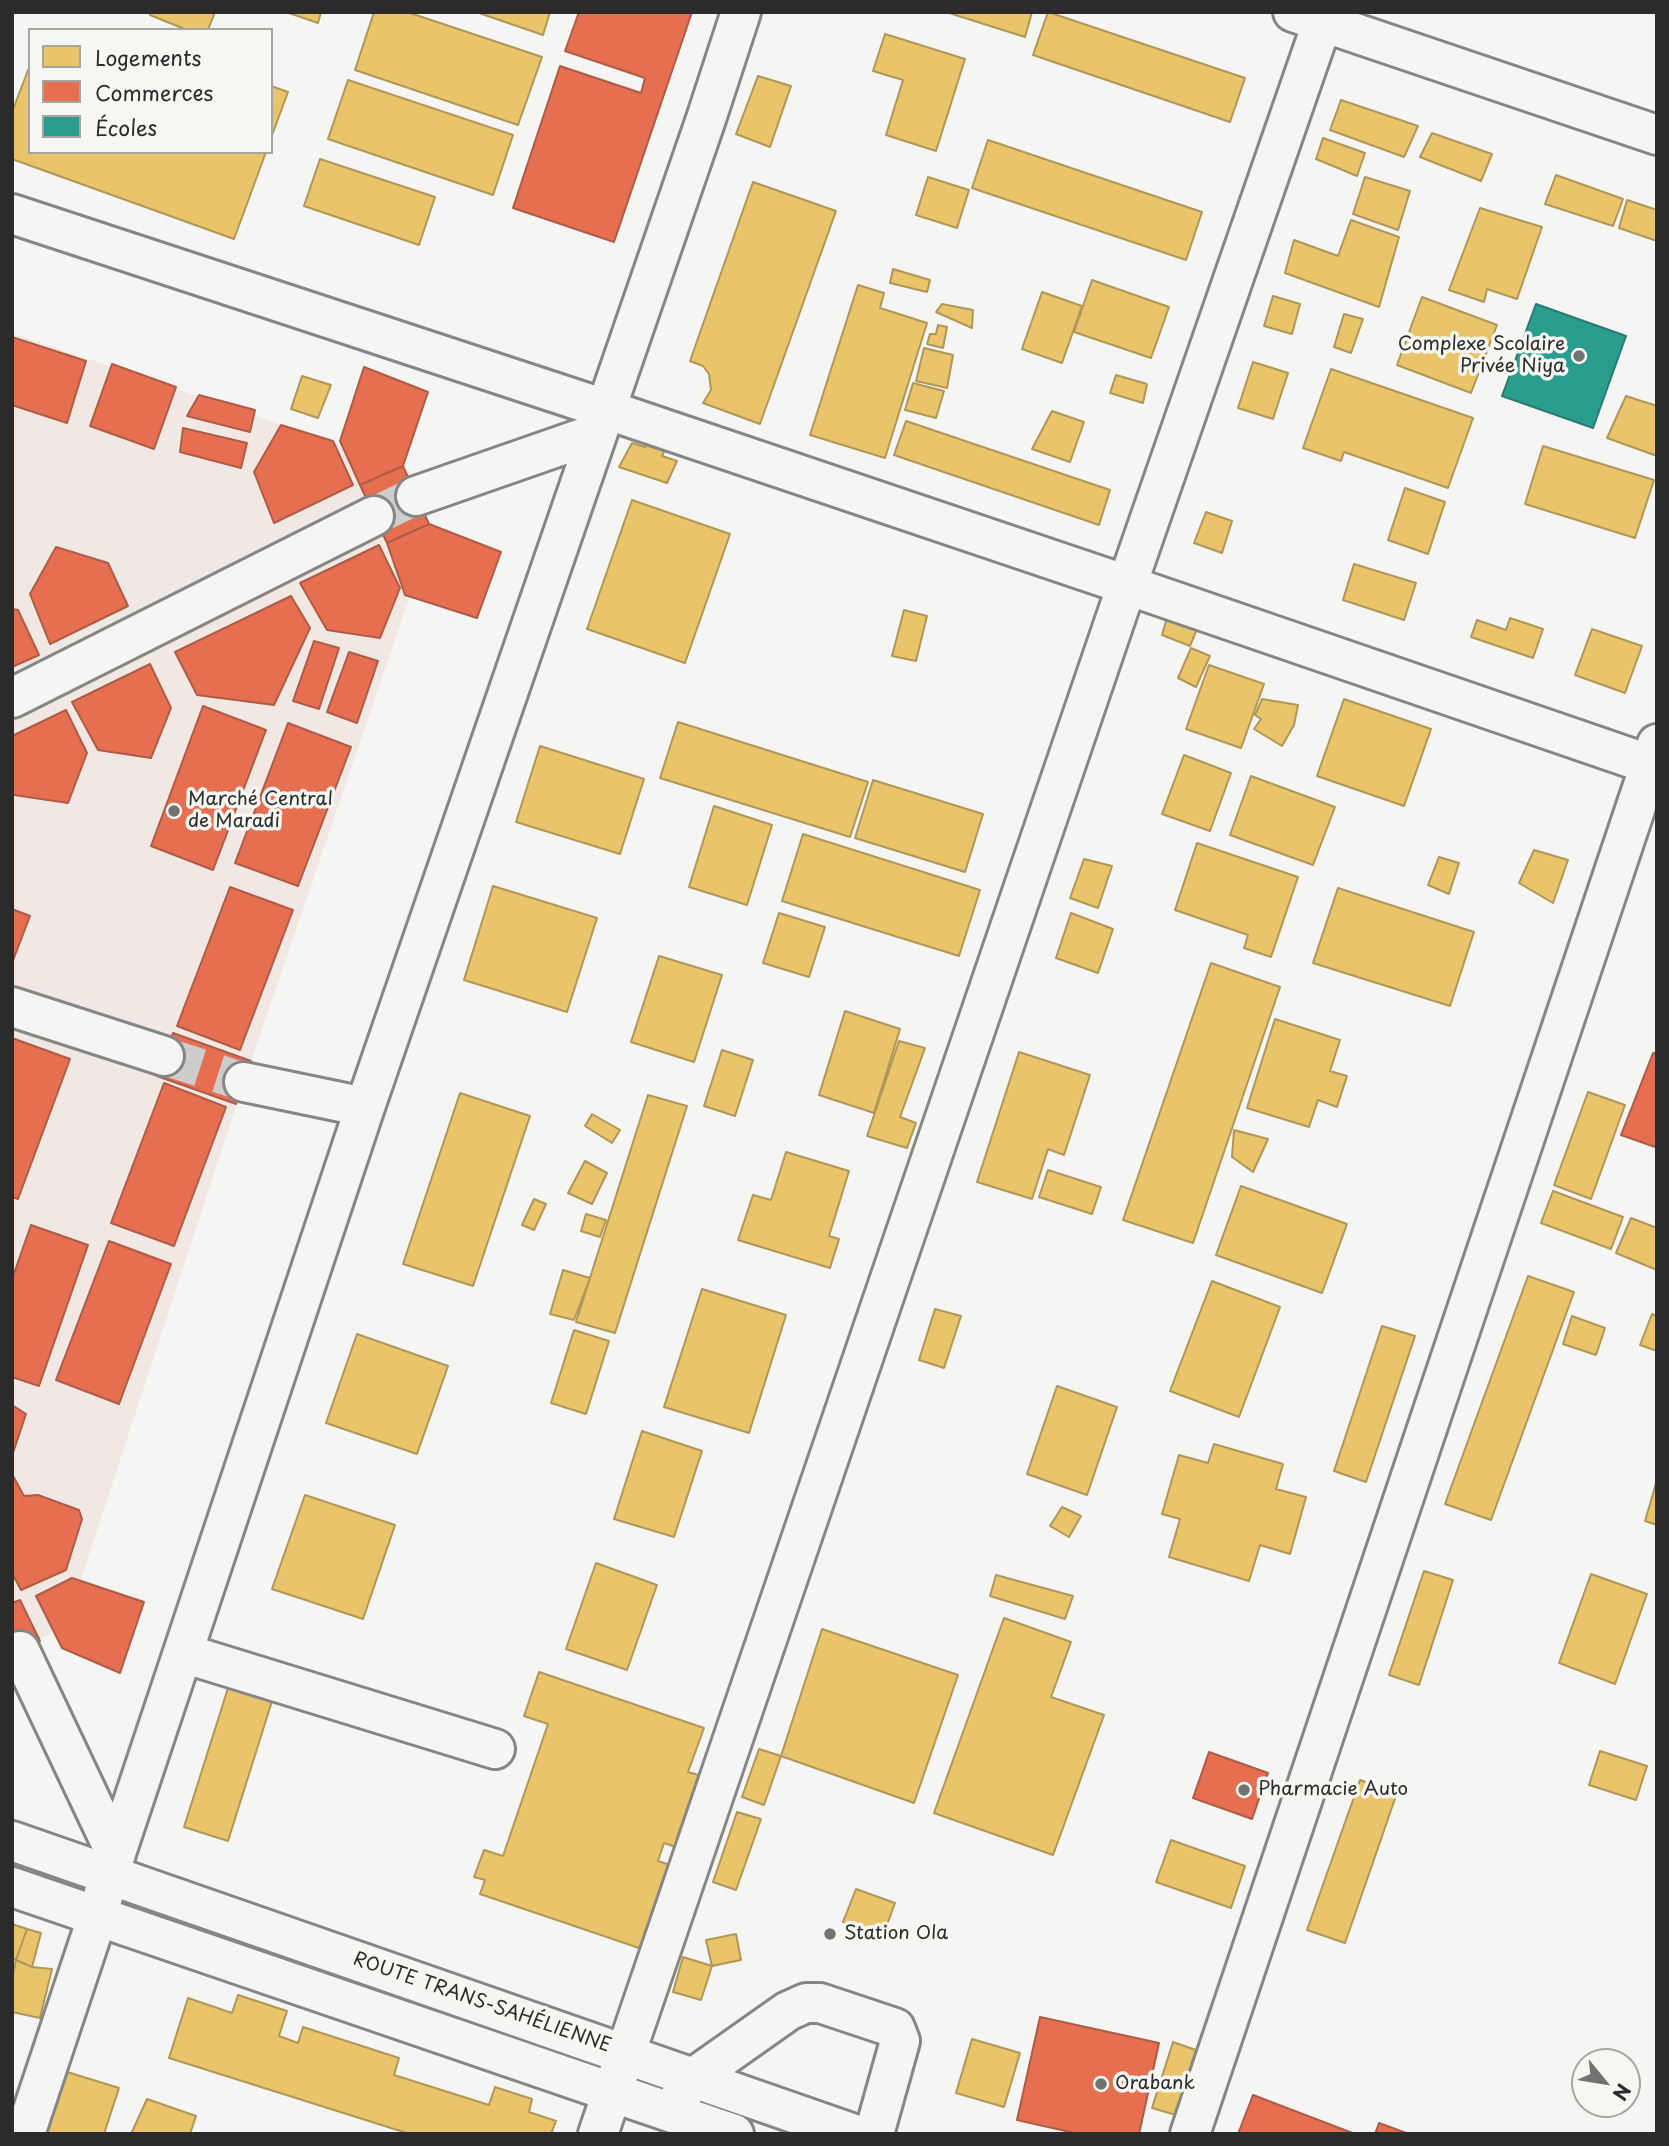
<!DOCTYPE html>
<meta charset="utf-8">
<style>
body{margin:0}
#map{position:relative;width:1669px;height:2146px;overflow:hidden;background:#f5f5f3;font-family:"Playpen Sans",sans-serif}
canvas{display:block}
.frame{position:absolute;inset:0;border:14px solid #2b2b2b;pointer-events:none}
.legend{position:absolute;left:28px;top:28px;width:245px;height:126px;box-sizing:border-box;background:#f6f6f2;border:2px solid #a5a5a2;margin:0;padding:9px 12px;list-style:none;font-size:21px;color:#2b2b2b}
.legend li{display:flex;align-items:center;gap:14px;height:35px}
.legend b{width:35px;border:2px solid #a5a5a2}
.north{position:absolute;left:1571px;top:2048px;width:70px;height:70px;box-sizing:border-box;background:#f6f6f2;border:2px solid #a5a5a2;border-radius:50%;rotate:120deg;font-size:19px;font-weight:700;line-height:28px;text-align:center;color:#2b2b2b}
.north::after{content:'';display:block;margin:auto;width:24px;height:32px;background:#727271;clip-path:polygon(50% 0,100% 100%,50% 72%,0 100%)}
</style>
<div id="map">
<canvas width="1669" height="2146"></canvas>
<div class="frame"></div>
<ul class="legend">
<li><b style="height:19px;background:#e9c46a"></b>Logements</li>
<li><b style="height:19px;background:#e76f51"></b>Commerces</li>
<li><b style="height:19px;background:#2a9d8f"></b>Écoles</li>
</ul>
<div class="north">N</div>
</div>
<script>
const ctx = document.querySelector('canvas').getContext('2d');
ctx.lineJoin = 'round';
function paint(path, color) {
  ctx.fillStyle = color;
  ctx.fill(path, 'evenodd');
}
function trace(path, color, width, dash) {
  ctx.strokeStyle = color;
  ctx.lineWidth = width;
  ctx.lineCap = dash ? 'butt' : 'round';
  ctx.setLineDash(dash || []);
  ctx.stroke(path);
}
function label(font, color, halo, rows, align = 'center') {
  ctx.font = font + ' "Playpen Sans",sans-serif';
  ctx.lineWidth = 7;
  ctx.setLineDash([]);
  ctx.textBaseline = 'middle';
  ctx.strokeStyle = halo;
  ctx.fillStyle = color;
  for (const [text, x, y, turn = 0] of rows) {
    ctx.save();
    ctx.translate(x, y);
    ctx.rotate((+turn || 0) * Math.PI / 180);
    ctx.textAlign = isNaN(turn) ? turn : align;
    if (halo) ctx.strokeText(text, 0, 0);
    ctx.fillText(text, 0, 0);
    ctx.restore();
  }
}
const built = new Path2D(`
 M12,333L403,466L429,524V540L244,1082L66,1625L12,1654Z`);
const homes = new Path2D(`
 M151,12H215L208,30H187L150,15Z
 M286,12H321L318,23Z
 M374,12H407L542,57L518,125L355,70Z
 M476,12H550L543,35Z
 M946,12H1032L1025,37Z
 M1048,12L1245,78L1230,122L1033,55Z
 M885,34L965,59L936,151L886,135L903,80L873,71Z
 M30,65V152H266L234,239L12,159V112Z
 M758,76L791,86L770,147L736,134Z
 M348,80L513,135L493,195L328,139Z
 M271,86L288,92L271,138Z
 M1341,100L1418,126L1404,157L1330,130Z
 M1432,133L1492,154L1481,181L1420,157Z
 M1323,138L1365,153L1357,176L1316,159Z
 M988,140L1202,212L1186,260L972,188Z
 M320,159L435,197L419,245L304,206Z
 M1556,175L1623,199L1613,226L1545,204Z
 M928,177L969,190L957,228L916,215Z
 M1365,177L1410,191L1398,230L1353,214Z
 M753,182L836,211L760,424L703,403L711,390L709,374L703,366L690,361Z
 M1627,200L1657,210V241L1619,228Z
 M1480,208L1542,227L1517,299L1487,289L1484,302L1449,290Z
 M1351,220L1399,237L1379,307L1285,273L1294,240L1338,256Z
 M893,269L930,280L927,292L890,283Z
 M1092,280L1169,307L1151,358L1074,332Z
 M858,285L884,293L880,308L927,323L885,458L810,435Z
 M1042,292L1082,306L1062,363L1022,349Z
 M1273,296L1300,304L1292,334L1264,326Z
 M1422,297L1497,325L1471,393L1397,365Z
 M942,304L973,310L972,328L936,312Z
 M1344,314L1363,319L1351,353L1334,347Z
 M938,325L947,327L943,348L927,344L930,334H936Z
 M924,348L953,355L947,388L916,381Z
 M1253,362L1288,373L1273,419L1238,408Z
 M1331,369L1473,418L1448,488L1344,452L1341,461L1303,448Z
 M1116,375L1147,384L1143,403L1110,393Z
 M302,376L331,385L318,418L291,409Z
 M913,383L944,391L936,418L905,410Z
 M1626,396L1657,406V456L1607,438Z
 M1052,411L1084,422L1070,462L1032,449Z
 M906,421L1110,490L1099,525L894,455Z
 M651,434L669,442L662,456L677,461L667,483L619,467L632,443L645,447Z
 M1543,446L1654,480L1635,538L1525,504Z
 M1405,488L1445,502L1428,554L1388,540Z
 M632,500L730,534L685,663L587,629Z
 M1206,512L1232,521L1222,553L1194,543Z
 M1354,564L1416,583L1404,620L1343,600Z
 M904,610L927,616L916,661L892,656Z
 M1168,614L1199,624L1190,646L1162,635Z
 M1510,618L1543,629L1533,658L1471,637L1477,620L1506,630Z
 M1592,629L1642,646L1625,693L1575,675Z
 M1191,648L1210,656L1196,687L1178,678Z
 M1209,665L1264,684L1241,748L1186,729Z
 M1262,699L1298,705L1294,725L1282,746L1254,729L1261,719L1255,715Z
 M1344,699L1431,729L1404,806L1317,776Z
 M678,722L868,782L850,837L660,778Z
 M540,746L644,779L620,854L516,822Z
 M1184,755L1231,773L1210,831L1162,814Z
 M1251,776L1335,807L1313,865L1230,835Z
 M873,780L983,814L965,872L855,838Z
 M714,806L772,825L747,905L689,887Z
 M803,834L980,890L959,956L782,901Z
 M1197,843L1298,877L1271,957L1244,948L1248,935L1175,910Z
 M1534,850L1568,860L1553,903L1519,883Z
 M1439,857L1459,863L1449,894L1428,885Z
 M1084,859L1112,866L1098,908L1070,898Z
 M493,886L597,918L567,1012L464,980Z
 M1338,888L1474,932L1450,1006L1313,963Z
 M779,913L825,927L809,977L763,963Z
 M1071,913L1113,929L1098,973L1056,958Z
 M659,956L722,975L694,1062L631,1042Z
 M1211,963L1280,987L1193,1243L1123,1220Z
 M845,1011L900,1029L874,1113L819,1095Z
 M1275,1019L1340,1040L1330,1071L1347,1076L1337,1107L1318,1100L1309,1127L1247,1108Z
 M899,1041L925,1048L900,1117L916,1123L907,1148L867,1136Z
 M722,1050L753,1060L735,1116L704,1106Z
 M1019,1052L1090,1075L1064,1155L1048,1149L1032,1199L977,1182Z
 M1588,1092L1625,1105L1591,1199L1554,1185Z
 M460,1093L530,1116L473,1286L403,1264Z
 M648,1095L687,1106L615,1333L576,1322Z
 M592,1114L620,1130L612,1143L585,1126Z
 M1234,1130L1268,1139L1253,1172L1232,1157Z
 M786,1152L849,1171L829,1236L839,1239L830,1268L738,1240L753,1195L771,1200Z
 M585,1161L607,1173L592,1204L568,1193Z
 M1048,1170L1101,1187L1092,1214L1039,1197Z
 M1241,1186L1347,1224L1322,1293L1216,1255Z
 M1553,1191L1623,1217L1611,1249L1541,1223Z
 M534,1199L546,1204L534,1230L522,1225Z
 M586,1214L606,1220L600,1237L581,1231Z
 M1631,1218L1657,1228V1270L1616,1253Z
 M563,1270L590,1278L574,1320L550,1314Z
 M1528,1276L1574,1292L1491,1520L1445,1504Z
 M1212,1281L1280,1307L1239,1417L1170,1391Z
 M702,1289L786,1315L749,1433L664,1407Z
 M935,1309L961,1316L944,1368L919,1360Z
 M1652,1314L1657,1316V1351L1640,1345Z
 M1572,1316L1605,1328L1596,1355L1563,1344Z
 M1382,1326L1415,1336L1366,1482L1334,1471Z
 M574,1330L609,1341L586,1414L551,1403Z
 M357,1334L448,1366L417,1454L326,1423Z
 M1057,1386L1117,1407L1087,1495L1027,1474Z
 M642,1431L702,1451L674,1537L614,1519Z
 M1214,1444L1283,1464L1276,1489L1306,1497L1290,1554L1260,1545L1249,1581L1169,1557L1180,1519L1162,1514L1179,1455L1208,1463Z
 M1657,1480V1525L1645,1521Z
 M305,1495L395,1525L363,1619L272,1589Z
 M1062,1507L1081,1516L1069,1537L1050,1526Z
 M596,1563L657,1585L627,1670L566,1649Z
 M1424,1571L1453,1580L1419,1685L1389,1675Z
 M1591,1574L1647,1594L1615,1684L1559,1663Z
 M996,1575L1073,1596L1065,1619L990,1596Z
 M1004,1618L1071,1642L1051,1697L1104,1715L1053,1855L934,1813Z
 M822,1629L958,1675L914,1803L781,1756Z
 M539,1672L704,1728L688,1772L706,1777L681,1849L664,1843L658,1861L673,1866L645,1950L480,1894L485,1880L474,1877L484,1850L503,1856L548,1724L524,1716Z
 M229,1685L273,1698L228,1841L184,1827Z
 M759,1749L781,1756L764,1805L742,1797Z
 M1600,1751L1647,1766L1636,1800L1589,1785Z
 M1360,1780L1397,1793L1345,1943L1307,1930Z
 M737,1812L761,1819L736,1890L713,1882Z
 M1171,1840L1245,1866L1231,1908L1156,1882Z
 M856,1889L895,1903L883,1936L843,1922Z
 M12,1924L27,1929L16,1960L12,1958Z
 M27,1929L41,1933L32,1967L16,1960Z
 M736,1934L741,1960L712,1966L706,1940Z
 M683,1957L712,1966L701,2000L673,1992Z
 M16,1960L32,1967L52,1969L40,2018L12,2012V1980Z
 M238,1995L287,2011L279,2036L298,2043L303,2027L399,2058L394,2075L489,2105L495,2087L532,2099L529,2112L556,2121L551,2134H410L169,2058L188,1998L232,2013Z
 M972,2039L1020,2053L1004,2107L956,2093Z
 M1173,2042L1196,2050L1176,2115L1152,2108Z
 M64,2071L119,2088L104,2134H44Z
 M147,2099L196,2116L190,2134H131Z`);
const shops = new Path2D(`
 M579,12H692L614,242L513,208L560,66L641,93L645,78L565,51Z
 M12,337L86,361L67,423L12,405Z
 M112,364L176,387L154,449L90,426Z
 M364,367L428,392L403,466L360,485L340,441Z
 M199,395L255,410L250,432L187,416Z
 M281,425L333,441L353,485L274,523L254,472Z
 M183,428L247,443L241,468L180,452Z
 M403,466L429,524L387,543L360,485Z
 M429,524L501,552L477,618L405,595L387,543Z
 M379,545L400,588L380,638L327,630L300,583Z
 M56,547L108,563L128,606L50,644L30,594Z
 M291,596L310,628L274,705L197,695L175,652Z
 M12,609L18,610L39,655L12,667Z
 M314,641L339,648L319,709L293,701Z
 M349,652L378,661L357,723L327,712Z
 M150,664L171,708L151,758L98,750L72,702Z
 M203,706L266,730L213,870L151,846Z
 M66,710L87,753L68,803L14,795L12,792V736Z
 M288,723L351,747L298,886L235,863Z
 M230,887L293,910L240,1050L177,1026Z
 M12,909L30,916L12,963Z
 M173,1033L251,1061L236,1104L157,1076Z
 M12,1038L70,1059L18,1199L12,1197Z
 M1653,1053L1657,1054V1142L1655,1147L1621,1135Z
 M164,1083L226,1107L174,1246L111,1223Z
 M31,1225L88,1245L39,1386L12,1377V1279Z
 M109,1241L171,1264L119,1404L56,1380Z
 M12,1405L26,1414L12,1456Z
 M12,1474L24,1496L38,1495L79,1510L82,1519L66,1570L21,1590L12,1573Z
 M72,1578L144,1602L120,1673L62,1648L36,1596Z
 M20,1600L40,1641L12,1654V1603Z
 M1209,1752L1268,1773L1252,1819L1193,1798Z
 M1040,2017L1159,2043L1139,2134H1079L1017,2120Z
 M1253,2095L1355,2134H1238Z
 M1379,2123L1409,2134H1375Z`);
const schools = new Path2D(`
 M1536,304L1626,336L1593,428L1502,396Z`);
const minorTunnel = new Path2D(`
 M374,516L416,496
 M164,1056L244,1082`);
const minor = new Path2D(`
 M1293,12L1657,135
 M12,214L605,409L1127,585L1657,767
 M416,496L597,433
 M12,698L374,516
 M12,1007L164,1056
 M244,1082L365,1107
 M20,1651L116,1854
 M183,1653L495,1749
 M677,2102L693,2078L788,2011L806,2003H820L895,2028L900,2041L874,2134
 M25,2134L98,1915L109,1874L365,1107L706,119L741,12
 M598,2134L1127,585L1326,12
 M1190,2134L1657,744`);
const highway = new Path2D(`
 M12,1841L854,2134
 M12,1887L734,2134`);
const markers = [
 [1579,356,7,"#727271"],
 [174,811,7,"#727271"],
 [1244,1790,7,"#727271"],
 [830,1934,7,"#727271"],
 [1101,2084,7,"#727271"]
];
const poiNames = [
 ["Complexe Scolaire",1565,345,"right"],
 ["Privée Niya",1565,367,"right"],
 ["Marché Central",188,800],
 ["de Maradi",188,822],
 ["Pharmacie Auto",1258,1790],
 ["Station Ola",844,1934],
 ["Orabank",1115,2084]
];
const streetNames = [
 ["ROUTE TRANS-SAHÉLIENNE",482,2003,19]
];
paint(built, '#f1e8e3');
paint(homes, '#e9c46a');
trace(homes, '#b09657', 2);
paint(shops, '#e76f51');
trace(shops, '#af5b46', 2);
paint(schools, '#2a9d8f');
trace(schools, '#2a7b71', 2);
trace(minorTunnel, '#cdcdcb', 38, [38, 19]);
trace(minor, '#868685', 44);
trace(highway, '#868685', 44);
trace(minor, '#f5f5f3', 38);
trace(highway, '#f5f5f3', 38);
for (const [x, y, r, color] of markers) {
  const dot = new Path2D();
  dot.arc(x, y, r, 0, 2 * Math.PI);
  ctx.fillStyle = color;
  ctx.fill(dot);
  trace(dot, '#f6f6f2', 2.5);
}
label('19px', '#2b2b2b', '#f6f6f2', poiNames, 'left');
label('19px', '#2b2b2b', '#f6f6f2', streetNames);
</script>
